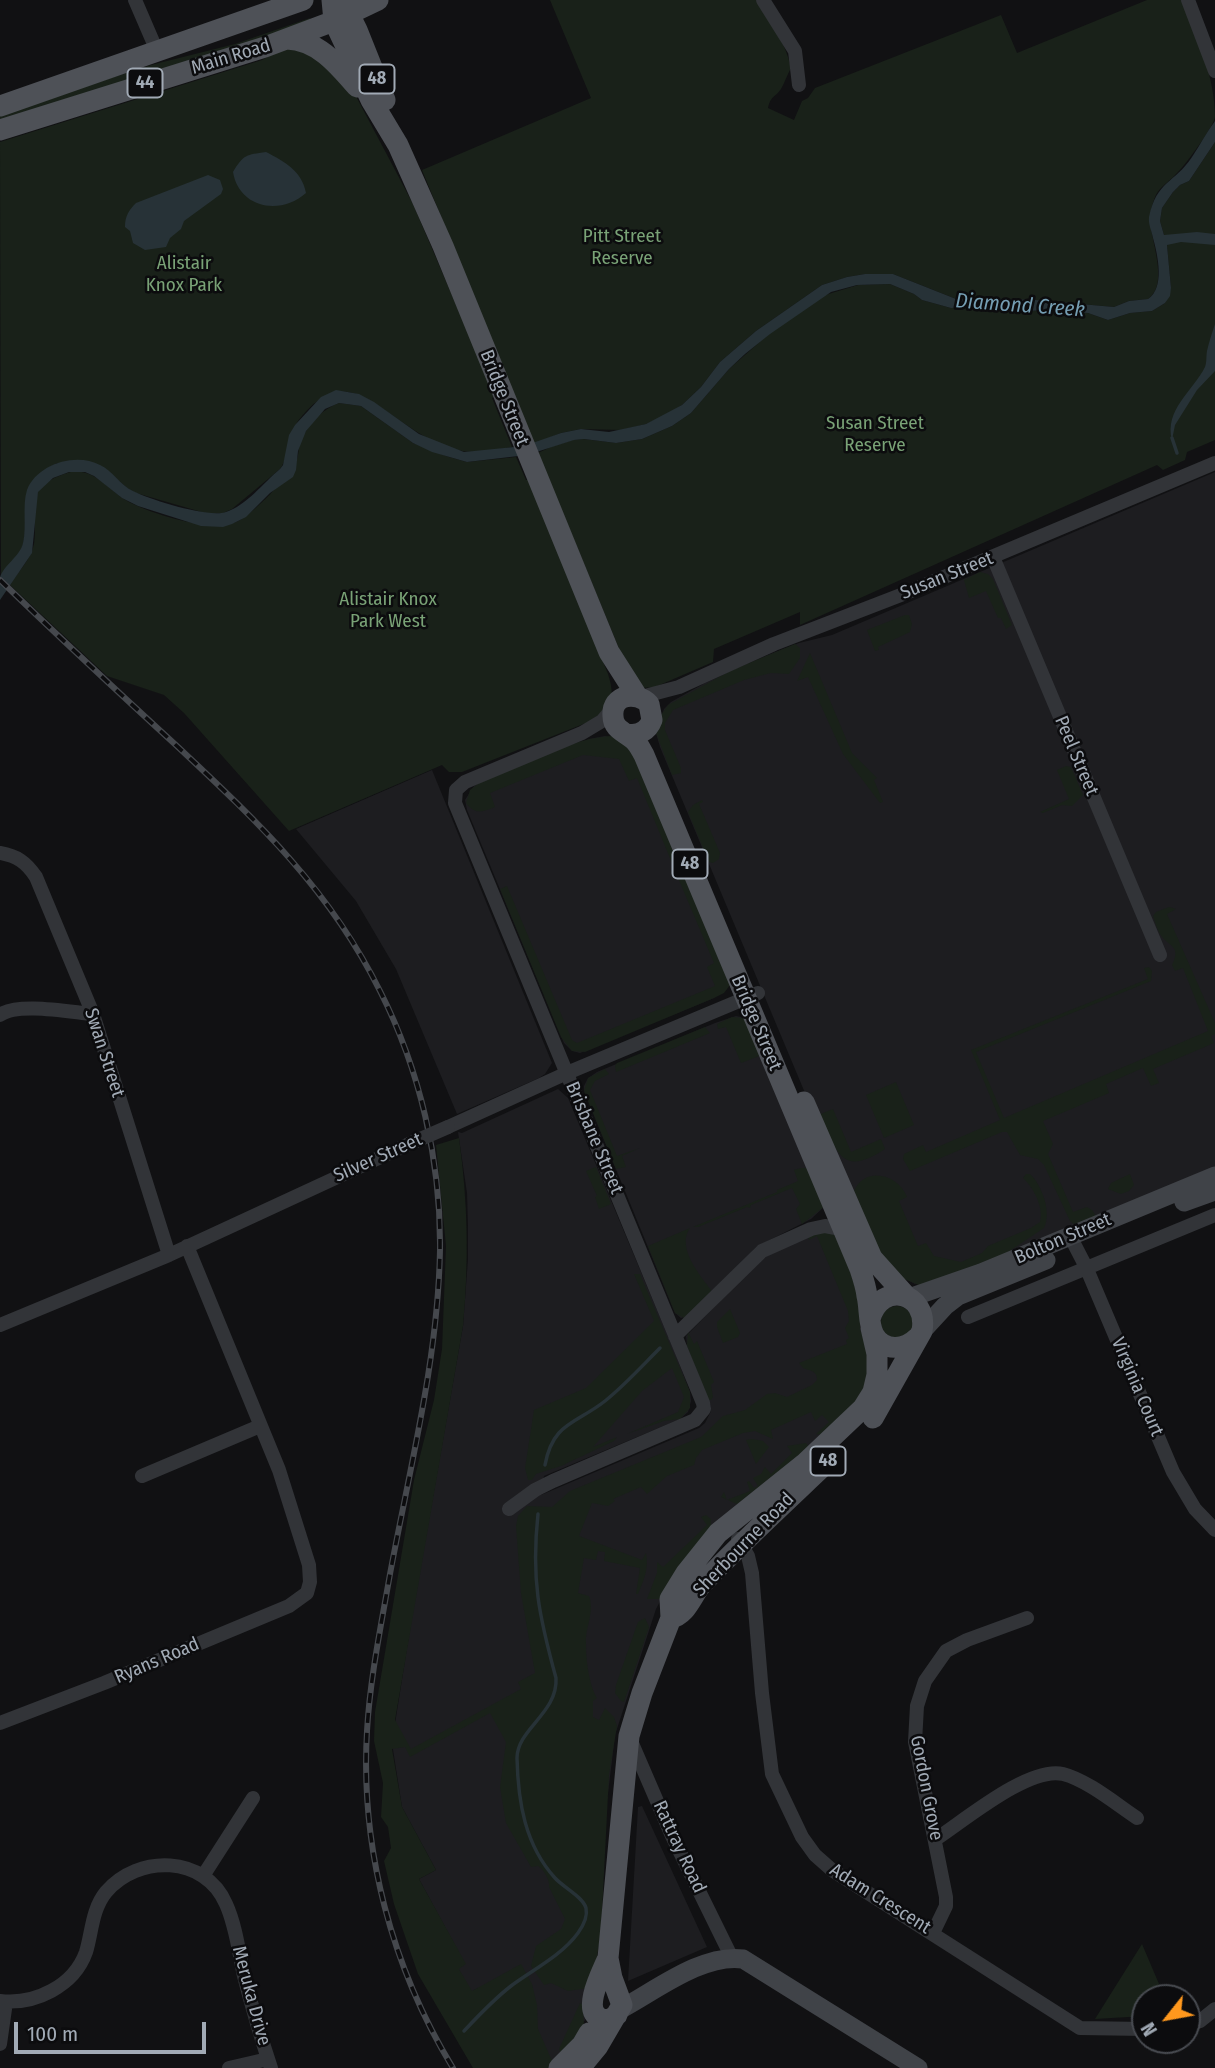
<!DOCTYPE html>
<style>
body{margin:0}
#map{position:relative;width:1215px;height:2068px;overflow:hidden;background:#111113;font-family:"Fira Sans Condensed",sans-serif}
canvas{display:block}
.north{position:absolute;left:1131px;top:1984px;width:70px;height:70px;box-sizing:border-box;background:#0c0c0e;border:2px solid #484b51;border-radius:50%;rotate:239deg;font-size:19px;font-weight:700;line-height:28px;text-align:center;color:#a1aab5}
.north::after{content:'';display:block;margin:auto;width:24px;height:32px;background:#ff981d;clip-path:polygon(50% 0,100% 100%,50% 72%,0 100%)}
.scale{position:absolute;left:14px;top:2022px;width:192px;height:32px;box-sizing:border-box;border:4px solid #a1aab5;border-top:0;padding-left:9px;font-size:21px;line-height:24px;white-space:nowrap;color:#a1aab5;-webkit-text-stroke:5px #0c0c0e;paint-order:stroke}
</style>
<div id="map">
<canvas width="1215" height="2068"></canvas>
<div class="north">N</div>
<div class="scale">100 m</div>
</div>
<script>
const ctx = document.querySelector('canvas').getContext('2d');
ctx.lineJoin = 'round';
function paint(path, color) {
  ctx.fillStyle = color;
  ctx.fill(path, 'evenodd');
}
function trace(path, color, width, dash) {
  ctx.strokeStyle = color;
  ctx.lineWidth = width;
  ctx.lineCap = dash ? 'butt' : 'round';
  ctx.setLineDash(dash || []);
  ctx.stroke(path);
}
function label(font, color, halo, rows, align = 'center') {
  ctx.font = font + ' "Fira Sans Condensed",sans-serif';
  ctx.lineWidth = 5;
  ctx.setLineDash([]);
  ctx.textBaseline = 'middle';
  ctx.strokeStyle = halo;
  ctx.fillStyle = color;
  for (const [text, x, y, turn = 0] of rows) {
    ctx.save();
    ctx.translate(x, y);
    ctx.rotate((+turn || 0) * Math.PI / 180);
    ctx.textAlign = isNaN(turn) ? turn : align;
    if (halo) ctx.strokeText(text, 0, 0);
    ctx.fillText(text, 0, 0);
    ctx.restore();
  }
}
const built = new Path2D(`
 M1215,472V1173L1091,1224L915,1284L894,1273L813,1112L660,747L656,733L664,709L671,702L705,683L773,653L799,643L832,635Z
 M605,736L633,745L727,989L714,998L580,1053L572,1051L564,1043L467,810L465,800L474,786L589,739Z
 M432,770L552,1063L545,1074L539,1078L457,1114L396,969L356,901L296,829Z
 M736,1016L745,1018L825,1206L811,1219L756,1247L690,1315L681,1318L675,1313L584,1091V1086L588,1078L597,1072L715,1023Z
 M558,1089L568,1098L675,1353L690,1392L691,1401L688,1412L680,1419L544,1476L541,1495L699,1428L705,1423L711,1411L710,1404L687,1345L686,1336L758,1262L777,1250L824,1231L861,1308L860,1329L868,1349L867,1391L664,1594L656,1609L615,1735L583,2001L585,2020L549,2068L478,1988L471,1992L458,1968L465,1964L419,1879L436,1870L402,1807L392,1743L412,1616L463,1326L468,1259V1226L467,1193L458,1132L462,1133Z
 M642,1806L707,1947L628,1981L638,1807Z`);
const green = new Path2D(`
 M550,0H756C770,26 785,39 791,68C787,75 785,82 781,89C775,98 771,95 768,108L794,120L802,101L808,98L815,88L1001,15L1017,53L1147,0H1182C1197,38 1215,76 1215,117C1214,126 1184,167 1176,174C1169,182 1159,187 1155,197C1153,202 1150,213 1150,218C1150,240 1170,284 1148,299L1129,301L1114,307L1036,300L980,298L956,299L893,274H865L847,277L822,285L756,331L720,362L701,387L682,405L669,414L646,424L621,430L581,429L561,433L534,444L422,170L591,98Z
 M310,18L312,23L0,122V114L151,65L235,44Z
 M302,46L351,88L358,100L413,204L495,396L492,398L512,447C493,450 472,455 454,449C435,444 418,433 402,422C363,396 340,372 302,416C284,436 291,454 280,469L232,509L223,513H205L136,493L127,488L106,469L57,463C12,487 33,506 23,544C20,556 8,567 1,576L0,142L262,60L285,48Z
 M1215,142V440L1187,452L1185,460L1163,470L1157,465L800,625V612L714,649L713,662L655,687L641,688L620,651L538,453L553,446L573,440L583,439L616,443L642,439L672,426L691,413L729,369L770,333L822,296L858,285L890,284L914,294L922,300L951,308L981,307L1013,312L1045,310L1088,313L1108,320L1130,313L1152,311L1165,303L1171,288L1167,245L1160,221L1162,208L1173,192L1180,185L1189,181Z
 M339,403L361,406L413,443L449,457L467,462L516,457L526,480L530,479L608,674C616,699 611,705 591,721L462,772H449L442,765L289,831L184,713L164,695L107,676L10,585C18,571 31,560 34,544C37,529 31,498 41,487C47,481 56,477 64,474C92,463 107,490 129,502C152,514 217,535 240,520C260,507 282,483 295,463C299,457 298,450 300,443C306,426 322,409 339,403Z
 M980,572L988,574L993,579L1012,625L1006,629L1001,618H998L986,591L969,598L964,580Z
 M905,615H909L912,624L910,632L878,647L879,650L875,651L867,630Z
 M795,644L800,648V658L789,674L771,673L744,680L673,710L665,723V730L681,768V773L672,775L656,733L661,715L668,705L730,671Z
 M810,653L852,753L877,778L874,780L883,802L880,803L843,754L808,677L797,681Z
 M616,736L630,742L676,857L672,863L637,778L629,781L619,759L583,755L490,793L495,807C483,812 475,815 466,803L470,790L479,783C516,768 576,735 616,736Z
 M1066,766L1071,767L1083,795L1072,806L1062,805L1043,813L1040,812L1069,799L1057,770Z
 M702,800L703,802L699,804L720,853L719,859L713,863L709,862L688,812L693,805Z
 M676,873H685L730,985L724,993L714,998L585,1052L572,1051L561,1037L500,889L507,886L572,1040L577,1043L715,986L707,967L714,963Z
 M1169,907L1176,909L1167,914L1215,1023V1034L1211,1036L1214,1043L1153,1069L1159,1083L1151,1086L1143,1068L1106,1084L1109,1093L1043,1121L1053,1144L1048,1154L1073,1212L1087,1207L1092,1210L1096,1216L1075,1225L1070,1221L1044,1165L1038,1159L1020,1155L1007,1132H1002L910,1171L903,1159L904,1154L923,1145L926,1152L1000,1120L971,1050L1148,979L1144,968L1149,967L1152,971L1151,981L976,1052L1004,1118L1208,1031L1183,968L1175,971L1172,965C1182,945 1168,947 1160,934C1157,929 1155,922 1153,916L1156,912Z
 M732,1017L745,1018L762,1055L741,1063L726,1027L718,1029L717,1024Z
 M705,1027L710,1033L616,1072L615,1066L617,1063Z
 M605,1069L609,1074L595,1081L590,1090L617,1156L640,1148L622,1156L626,1167L616,1169L584,1091L588,1078Z
 M896,1082L914,1125L884,1138L866,1095Z
 M833,1109L851,1152L881,1139L885,1149C840,1179 838,1150 818,1115Z
 M459,1138C468,1202 469,1262 463,1326L395,1720L411,1749L521,1689L518,1682L535,1673L521,1593L516,1526L518,1516L527,1506L552,1507L570,1491L701,1437L723,1416L745,1410L767,1394L775,1393L787,1397L812,1385L817,1380C817,1370 810,1371 803,1368L799,1363L847,1344L846,1340L849,1338L845,1328L849,1321L848,1311L817,1236L809,1240L808,1237L824,1231L833,1232L847,1260L861,1308L860,1329L868,1349L867,1391L826,1435L816,1434L829,1422L822,1415L815,1421L811,1412L771,1430L773,1439L755,1431L743,1433L702,1450L696,1458L694,1465L667,1476L647,1494L641,1487L613,1499L615,1501L608,1506L592,1503L579,1536L642,1560L646,1553C649,1568 644,1580 638,1594H636L640,1568L604,1561L605,1552L598,1551L596,1560L584,1558L578,1593L589,1596C595,1612 585,1627 586,1644C586,1660 589,1685 597,1698L593,1701V1717L599,1720L605,1708L614,1717L617,1726L609,1775L601,1932L597,1957L588,1988L568,1991L551,1983L544,1985L531,1966L536,1946L561,1929L565,1919L549,1887C550,1880 544,1870 538,1866L531,1867L506,1823L500,1787L506,1742L490,1713L410,1757L405,1747L392,1749L402,1807L436,1870L419,1879L466,1964L459,1969L472,1991L521,1964L532,1984L537,2005L538,2029L553,2063L549,2068H473L418,1974L394,1904L384,1861L391,1848L388,1827L381,1817L383,1783L374,1741L375,1712L414,1480L434,1400L442,1349L446,1246L436,1145Z
 M596,1167L611,1204L599,1209L595,1197L597,1196L586,1171Z
 M801,1168H807L825,1206L802,1224L796,1209L800,1204L792,1188L751,1205L750,1208L747,1207L698,1227H693L777,1192V1190L798,1181L794,1170Z
 M1026,1174H1030C1042,1185 1052,1213 1044,1228L981,1270L921,1286L902,1278L881,1257L854,1191C865,1166 898,1174 907,1197L899,1201L918,1246L926,1243L934,1256L961,1262L982,1253L988,1246L1031,1228L1040,1222C1044,1208 1034,1188 1023,1178Z
 M1130,1174L1134,1185L1129,1191L1121,1194L1108,1189L1111,1183Z
 M690,1228C676,1248 700,1275 711,1290L710,1294L684,1318L675,1313L648,1246Z
 M634,1274H640L690,1392V1408L680,1419L664,1421L627,1434L678,1412L684,1397L672,1368L642,1391L593,1447L617,1437L614,1441L561,1466L536,1474L532,1480H528L525,1468L534,1410L586,1388L654,1321Z
 M881 1322a16 16 0 1 1 32 0a16 16 0 1 1-32 0Z
 M730,1309L740,1333L738,1337L723,1343L717,1327V1322Z
 M688,1332L694,1344L697,1341L714,1382L711,1385L713,1397L711,1400H708L687,1346Z
 M752,1439L763,1441L769,1447L756,1464L746,1440Z
 M806,1443L809,1447L737,1504L721,1497L724,1492L727,1500L750,1491L747,1482L749,1481L754,1488L758,1486L753,1478L761,1474L765,1467L771,1474L792,1453L787,1446Z
 M706,1515L711,1519V1528L661,1599H647L657,1573V1562L663,1567L707,1525L701,1517Z
 M645,1618L649,1627L624,1702L621,1701L615,1693L616,1685L638,1622Z
 M1142,1944L1165,1998H1145V2016L1095,2019Z
 M580,2003L583,2005L584,2026L561,2054L559,2049Z`);
const water = new Path2D(`
 M1215,121V142L1189,181L1180,185L1173,192L1162,208L1160,221L1164,235L1197,232L1215,234V245L1181,242L1167,245L1171,288L1170,296L1165,303L1152,311L1130,313L1108,320L1088,313L1045,310L1013,312L981,307L951,308L922,300L914,294L890,284L857,285L831,292L770,334L745,354L729,369L691,413L672,426L642,439L616,443L584,439L574,440L527,455L467,462L432,452L413,443L361,406L339,403L325,409L306,431L298,451L296,470L293,477L270,493L246,517L232,524L223,527L201,526L138,506L122,498L94,476L85,472H69L53,478L38,492L32,553L0,600C0,593 0,585 0,578C3,565 20,557 23,543C27,527 22,505 27,490C37,464 76,452 100,465C113,471 120,485 133,491C151,500 208,518 226,512C247,505 263,483 280,469L283,465L289,435L295,425L321,397L336,390L359,394L374,402L419,434L464,452L524,446L561,433L581,429L609,432L646,424L682,405L701,387L720,362L756,331L822,285L847,277L865,274H893L956,299L980,298L1036,300L1114,307L1129,301L1148,299C1165,288 1158,256 1153,238C1152,232 1148,224 1149,217C1157,180 1174,184 1192,157C1200,145 1206,133 1215,121Z
 M266,152C285,162 302,171 306,193C280,216 239,208 233,172C244,154 246,155 266,152Z
 M208,175L220,180L223,189L221,194L184,221L181,229L170,238L166,247L145,250L133,243L130,231L125,227C125,216 129,210 136,203Z
 M1215,324V371L1197,390L1175,425L1172,440C1164,410 1193,391 1205,367C1207,362 1206,356 1207,351C1209,342 1212,333 1215,324Z`);
const stream = new Path2D(`
 M1172,438L1177,453
 M545,1465C553,1422 576,1424 605,1401C625,1385 642,1366 660,1348
 M464,2031C479,2015 494,1999 511,1986C534,1969 561,1956 578,1933C583,1926 588,1917 586,1908C583,1897 563,1887 555,1878C525,1845 518,1802 517,1758C517,1729 558,1713 556,1678C539,1616 531,1579 538,1514`);
const street = new Path2D(`
 M135,0L157,51
 M763,0L795,51L799,85
 M1188,0L1215,71
 M993,557L1160,955
 M641,697L679,687L774,644L906,593L1215,463
 M0,853C17,856 26,862 36,877L93,1014L169,1255
 M0,1015C17,1002 70,1012 93,1014
 M448,1127L567,1073L758,993
 M1070,1236L1086,1267L1173,1472L1195,1509L1215,1530
 M968,1317L1215,1215
 M0,1325L169,1255L409,1144
 M675,1336L762,1251L811,1229L825,1226L841,1229
 M142,1476L260,1426
 M509,1509L535,1490L553,1481L695,1420L704,1409L703,1403L455,803L456,790L465,782L582,733L602,721L613,708
 M738,1539L748,1556L752,1573L762,1693L772,1774L802,1837L815,1855L832,1870L1080,2028L1145,2029
 M0,1723L104,1683L289,1606L307,1593L310,1582L309,1565L279,1470L187,1246
 M631,1741L672,1836L732,1958
 M936,1839C965,1820 1029,1766 1063,1774C1087,1780 1116,1804 1137,1818
 M203,1876L253,1798
 M933,1933L946,1906V1897L915,1742L917,1706L925,1681L946,1651L967,1640L1027,1618
 M0,2001C35,2005 74,1986 86,1952C92,1932 92,1909 106,1892C138,1854 205,1855 226,1904C236,1926 239,1953 244,1976C252,2007 261,2038 271,2068
 M1187,2025L1200,2021L1215,2009
 M0,2044L6,2002
 M229,2068L268,2059`);
const secondary = new Path2D(`
 M1184,1202L1215,1191
 M909,1298L981,1273L1215,1176
 M922,1331L945,1306L958,1296L1046,1260
 M621,2009C655,1991 703,1953 743,1959L918,2068`);
const primary = new Path2D(`
 M332,0L334,21L371,100L398,145L443,246L609,652L637,696
 M344,4L357,30L385,100
 M287,39C318,40 338,65 357,87
 M0,106L303,0
 M0,130L265,47L334,21L378,0
 M627,734C638,736 648,731 652,720L649,704C637,691 611,694 613,716C613,730 626,732 635,741C639,745 641,750 644,755L860,1269C863,1278 866,1287 867,1296C870,1308 868,1324 874,1335C884,1352 905,1350 917,1338
 M804,1102L872,1258L907,1297
 M870,1319C881,1280 929,1292 922,1331L873,1418
 M671,1618C687,1615 692,1595 702,1584C745,1539 791,1497 835,1455
 M607,1960C601,1974 582,2010 600,2018C607,2021 611,2019 617,2015
 M559,2068L582,2045L589,2033
 M580,2068L598,2046L622,2005L612,1978L608,1958L629,1736L642,1693L671,1618L670,1599L686,1573L718,1533L804,1464L863,1408L873,1392L877,1375V1354L871,1328`);
const rail = new Path2D(`
 M0,580C58,636 118,692 178,747C259,823 330,890 380,991C420,1070 441,1161 440,1250C438,1359 410,1467 390,1574C381,1626 370,1678 367,1731C360,1849 392,1968 453,2068`);
const streetBridge = new Path2D(`
 M409,1144L448,1127`);
const shields = [
 [377,79,35],
 [145,83,35],
 [690,864,35],
 [828,1461,35]
];
const shieldNames = [
 ["48",377,79],
 ["44",145,83],
 ["48",690,864],
 ["48",828,1461]
];
const streetNames = [
 ["Main Road",231,57,-17],
 ["Bridge Street",504,398,68],
 ["Susan Street",947,576,-22],
 ["Peel Street",1076,756,67],
 ["Bridge Street",756,1023,67],
 ["Swan Street",104,1053,72],
 ["Brisbane Street",594,1138,67],
 ["Silver Street",378,1158,-24],
 ["Bolton Street",1063,1239,-23],
 ["Virginia Court",1137,1387,67],
 ["Sherbourne Road",744,1545,-46],
 ["Ryans Road",157,1661,-23],
 ["Gordon Grove",926,1788,79],
 ["Rattray Road",679,1847,65],
 ["Adam Crescent",880,1899,32],
 ["Meruka Drive",251,1996,75]
];
const parkNames = [
 ["Pitt Street",622,237],
 ["Reserve",622,259],
 ["Alistair",184,264],
 ["Knox Park",184,286],
 ["Susan Street",875,424],
 ["Reserve",875,446],
 ["Alistair Knox",388,600],
 ["Park West",388,622]
];
const waterNames = [
 ["Diamond Creek",1020,306,4]
];
paint(built, '#1d1d20');
paint(green, '#192119');
paint(water, '#273237');
trace(stream, '#273237', 3.5);
trace(street, '#323438', 14);
trace(secondary, '#404348', 19);
trace(primary, '#4e5157', 21);
trace(rail, '#45484d', 6);
trace(rail, '#0c0c0e', 3.5, [10]);
trace(streetBridge, '#323438', 14);
for (const [x, y, w] of shields) {
  const box = new Path2D();
  box.roundRect(x - w / 2, y - 14.5, w, 29, 5);
  ctx.fillStyle = '#0c0c0e';
  ctx.fill(box);
  trace(box, '#a1aab5', 2);
}
label('bold 18px', '#a1aab5', null, shieldNames);
label('19px', '#a1aab5', '#0c0c0e', streetNames);
label('19px', '#79a276', '#0c0c0e', parkNames);
label('italic 21px', '#759eb3', '#0c0c0e', waterNames);
</script>
